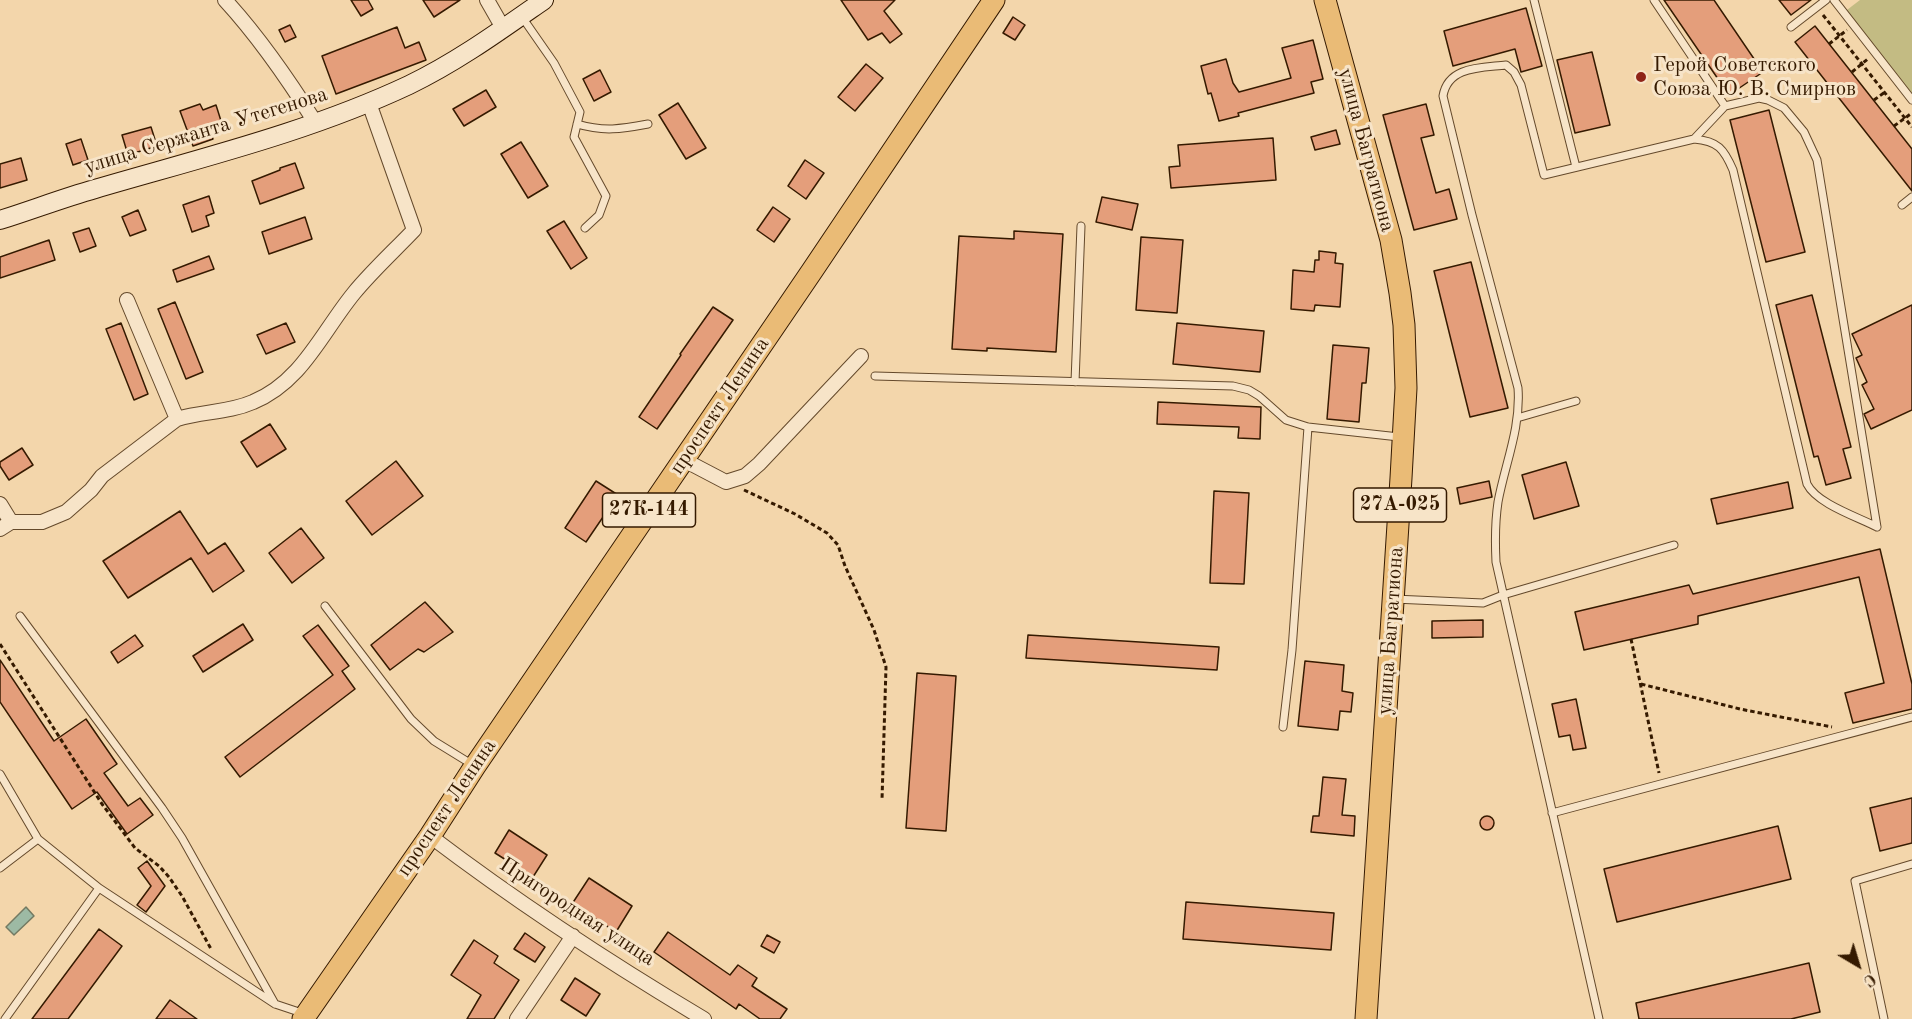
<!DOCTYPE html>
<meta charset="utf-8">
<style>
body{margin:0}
#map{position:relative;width:1912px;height:1019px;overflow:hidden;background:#f3d6ab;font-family:"Old Standard TT",serif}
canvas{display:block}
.north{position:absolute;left:1828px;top:935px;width:60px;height:60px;-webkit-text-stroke:4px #f7e4c8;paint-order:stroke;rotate:142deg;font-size:16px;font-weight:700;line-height:24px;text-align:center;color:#351a00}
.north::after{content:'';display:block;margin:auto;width:21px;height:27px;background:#351a00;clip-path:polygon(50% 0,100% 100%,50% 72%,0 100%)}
</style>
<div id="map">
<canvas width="1912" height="1019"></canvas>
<div class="north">С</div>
</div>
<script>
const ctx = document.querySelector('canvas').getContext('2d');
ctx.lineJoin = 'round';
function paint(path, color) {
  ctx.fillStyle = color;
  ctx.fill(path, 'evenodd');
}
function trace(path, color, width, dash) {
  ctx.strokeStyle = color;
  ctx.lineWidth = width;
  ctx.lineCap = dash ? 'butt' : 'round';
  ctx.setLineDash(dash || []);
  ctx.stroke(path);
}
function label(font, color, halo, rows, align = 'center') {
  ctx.font = font + ' "Old Standard TT",serif';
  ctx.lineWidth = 6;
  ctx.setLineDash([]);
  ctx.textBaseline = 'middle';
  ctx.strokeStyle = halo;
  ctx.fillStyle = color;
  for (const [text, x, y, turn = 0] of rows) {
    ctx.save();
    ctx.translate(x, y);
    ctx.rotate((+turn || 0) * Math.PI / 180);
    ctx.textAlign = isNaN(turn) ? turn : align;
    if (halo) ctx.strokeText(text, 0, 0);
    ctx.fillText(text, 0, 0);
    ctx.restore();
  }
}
const green = new Path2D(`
 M1860,0H1912V95L1843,13Z`);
const water = new Path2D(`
 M26,907L34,916L14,935L6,927Z`);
const building = new Path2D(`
 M351,0H368L373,9L361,16Z
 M423,0H460L434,17Z
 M841,0H895L884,11L902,34L890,43L882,33L868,40Z
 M1664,0H1714L1763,72L1729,95Z
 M1779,0H1811L1791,15Z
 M1526,8L1542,66L1521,72L1515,49L1453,66L1444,31Z
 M1013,17L1025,25L1015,40L1003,33Z
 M290,25L296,37L285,42L279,30Z
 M1815,26L1912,149V191L1795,42Z
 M397,27L405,48L419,42L426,60L336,94L322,56Z
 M1313,40L1323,79L1311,82L1314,93L1238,113L1239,116L1219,121L1211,93L1208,94L1201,66L1226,59L1233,83L1239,92L1291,78L1282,48Z
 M1592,52L1610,125L1575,133L1557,60Z
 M866,64L883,78L855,111L838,97Z
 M600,70L611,92L594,101L583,79Z
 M486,90L496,107L464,126L453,109Z
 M678,103L706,148L686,159L659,115Z
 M200,104L203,110L216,105L222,124L209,128L213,139L193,146L180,111Z
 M1426,104L1434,135L1421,138L1436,193L1449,189L1457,219L1414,230L1383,115Z
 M1769,110L1805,252L1766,262L1730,120Z
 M151,127L157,146L128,155L122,135Z
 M1336,130L1340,144L1315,150L1311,137Z
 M1273,138L1276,180L1171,188L1169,167L1180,166L1178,145Z
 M81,139L88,160L73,165L66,144Z
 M521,142L548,186L528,198L501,154Z
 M21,158L27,180L0,188V164Z
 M805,160L824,173L806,199L788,186Z
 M295,163L304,188L260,204L252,181L280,170V168Z
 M209,196L214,213L206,216L209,226L192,232L183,205Z
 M1102,197L1138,204L1132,230L1096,222Z
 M773,207L790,219L774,242L757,230Z
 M138,210L146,230L130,236L122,217Z
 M305,217L312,239L269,254L262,232Z
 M564,221L587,258L571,269L547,231Z
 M89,228L96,246L80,252L73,233Z
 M1014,231L1063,234L1056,352L987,348V351L952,349L959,236L1014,239Z
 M1141,237L1183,240L1177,313L1136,310Z
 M49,240L55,260L0,278V257Z
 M1319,251L1336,253L1335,263L1343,264L1340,307L1315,305L1314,311L1291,309L1293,270L1314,272L1315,260H1319Z
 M209,256L214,269L177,282L173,270Z
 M1471,262L1508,408L1470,417L1434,271Z
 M1812,295L1851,447L1843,449L1851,478L1826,485L1818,456L1814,457L1776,305Z
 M175,302L203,372L186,379L158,309Z
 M1912,305V410L1871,429L1864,414L1874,409L1862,385L1867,382L1856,358L1862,355L1852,334Z
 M713,307L733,320L657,429L639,417L681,355L680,354Z
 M121,323L148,394L134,400L106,329Z
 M286,323L295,342L266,354L257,335Z
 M1177,323L1264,331L1260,372L1173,364Z
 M1333,345L1369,348L1366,383H1362L1359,422L1327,419Z
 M1158,402L1261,407L1260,439L1238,438L1239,427L1157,424Z
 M270,424L286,449L257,467L241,442Z
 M22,448L33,465L9,480L0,466V462Z
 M396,461L423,496L372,535L346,501Z
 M1566,462L1579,506L1534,519L1522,475Z
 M596,481L618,495L586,542L565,528Z
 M1489,481L1492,497L1460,504L1457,488Z
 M1788,482L1793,508L1717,524L1711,499Z
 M1214,491L1249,493L1244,584L1210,583Z
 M180,511L208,554L225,543L244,571L213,592L191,558L128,598L103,561Z
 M301,528L324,558L292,583L269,553Z
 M1880,549L1912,684V709L1853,723L1845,693L1884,683L1859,577L1698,616V624L1584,650L1575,612L1689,585L1693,594Z
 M425,602L453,632L424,652L418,649L390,670L371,645Z
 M1483,620V637L1432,638V621Z
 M243,624L253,640L203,672L193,656Z
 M318,625L349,666L342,671L355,689L240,777L225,757L333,675L303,636Z
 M135,635L143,646L118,663L111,652Z
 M1028,635L1219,647L1217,670L1026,658Z
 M0,660L54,741L86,719L117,764L104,773L128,806L140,798L153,815L127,834L97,792L72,809L0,702Z
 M1305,661L1344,665L1342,691L1353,693L1351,712L1340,711L1338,730L1298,726Z
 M917,673L956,676L946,831L906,828Z
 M1576,699L1586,748L1573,750L1570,735L1559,737L1552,704Z
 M1323,777L1346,779L1342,815L1355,816L1354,836L1311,832L1313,816H1319Z
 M1912,798V843L1880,851L1870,808Z
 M1480 823a7 7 0 1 1 14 0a7 7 0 1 1-14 0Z
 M1778,826L1791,879L1617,922L1604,869Z
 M509,830L547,855L533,877L495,853Z
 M147,861L165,886L146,912L137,905L151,886L138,868Z
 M589,878L632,906L616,932L572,904Z
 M1186,902L1334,913L1331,950L1183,939Z
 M99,929L122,946L68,1019H32Z
 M668,932L730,975L738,965L757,978L752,986L787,1009L780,1019H760L739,1004L736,1009L654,952Z
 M525,933L545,947L535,962L514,949Z
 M767,935L780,942L774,953L761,946Z
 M474,940L498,956L494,963L519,980L494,1019H467L481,995L451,975Z
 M1809,963L1820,1012L1791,1019H1639L1636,1003Z
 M575,978L600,994L586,1016L561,1000Z
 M170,1000L197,1019H156Z`);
const path = new Path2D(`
 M1823,15L1912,127
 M1829,44L1847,30
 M1852,72L1869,58
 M1874,100L1885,92
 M1894,126L1912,113
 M744,490L795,514L827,533L838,545L845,566L874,630L886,667L882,800
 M1631,639L1659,773
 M0,644L102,804L135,848L159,866L169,877L182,896L211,949
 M1641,684L1740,709L1832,727`);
const lane = new Path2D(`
 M1534,0L1576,167
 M1654,0L1725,106
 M1834,0L1912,100
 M522,17L554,63L580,112L574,137L606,196L599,215L585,228
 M1791,27L1826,0
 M577,124C604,132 621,129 648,124
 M1694,139L1725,106L1759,98L1768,100L1784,108L1804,132L1817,160L1877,527
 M1902,205L1912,197
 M875,376L1233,386L1249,390L1259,396L1286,420L1308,427L1399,437
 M1075,382L1081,226
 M1517,418L1576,401
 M1394,599L1483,603L1503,595L1674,545
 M325,606L411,719L434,741L473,765
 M20,616L162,808L182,838L275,1004
 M1283,727L1292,650L1308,427
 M0,774L38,839L99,888L275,1004L302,1013
 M1552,813L1912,717
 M0,868L38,839
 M5,1019L99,888
 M1599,1019L1496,562C1495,542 1495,522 1498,502C1505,464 1521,428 1518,388L1472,215L1443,96C1448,66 1481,68 1506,65L1514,72L1521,85L1544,175L1694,139C1718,141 1724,149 1733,170L1807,484C1817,504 1858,517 1877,527
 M1884,1019L1855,881L1912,864`);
const street = new Path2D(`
 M225,0C260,38 288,79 315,122
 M487,0L503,28
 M127,300L177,419
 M684,460L726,482L745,476L759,464L861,356
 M0,504L11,522
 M0,529L11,522H42L66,512L91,490L102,476L177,419C203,411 228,413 253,402C302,382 322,332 354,293C372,271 394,251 414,230L369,103
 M430,836C517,902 610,963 704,1019
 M517,1019L573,936`);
const secondary = new Path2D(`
 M0,220C32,210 63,198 95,189C201,158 309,132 409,85C457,62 501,30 544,0`);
const primary = new Path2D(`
 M1325,0L1391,240L1400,293L1404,325L1406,388L1401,478L1366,1019
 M303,1019L430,836L475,766L812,271L994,0`);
const markers = [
 [1641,77,6,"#8f2418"]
];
const shields = [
 [1400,505,93],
 [649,510,93]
];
const shieldNames = [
 ["27А-025",1400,505],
 ["27К-144",649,510]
];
const poiNames = [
 ["Герой Советского",1653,65],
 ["Союза Ю. В. Смирнов",1653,89]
];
const streetNames = [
 ["улица Сержанта Утегенова",206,131,-17],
 ["улица Багратиона",1366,150,75],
 ["проспект Ленина",720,406,-56],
 ["улица Багратиона",1391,631,-86],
 ["проспект Ленина",447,808,-56],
 ["Пригородная улица",577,912,33]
];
paint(green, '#c3bb83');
paint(water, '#9dbaa4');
trace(water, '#737a62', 1.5);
paint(building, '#e49e7b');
trace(building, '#351a00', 1.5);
trace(lane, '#64492b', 9);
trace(street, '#64492b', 16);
trace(secondary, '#351a00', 20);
trace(primary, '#351a00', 23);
trace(path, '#351a00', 3, [4.5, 3]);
trace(lane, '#f7e4c8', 7);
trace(street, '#f7e4c8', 14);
trace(secondary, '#f7e4c8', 18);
trace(primary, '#eabb76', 21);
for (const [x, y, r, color] of markers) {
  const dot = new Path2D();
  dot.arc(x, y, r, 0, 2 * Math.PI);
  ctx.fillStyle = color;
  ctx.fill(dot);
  trace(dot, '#f7e4c8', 2);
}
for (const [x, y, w] of shields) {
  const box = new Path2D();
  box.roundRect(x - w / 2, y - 17, w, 34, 4.5);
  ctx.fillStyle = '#f7e4c8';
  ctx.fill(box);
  trace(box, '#351a00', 1.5);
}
label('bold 20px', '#351a00', null, shieldNames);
label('21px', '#351a00', '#f7e4c8', poiNames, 'left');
label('21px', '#351a00', '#f7e4c8', streetNames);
</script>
